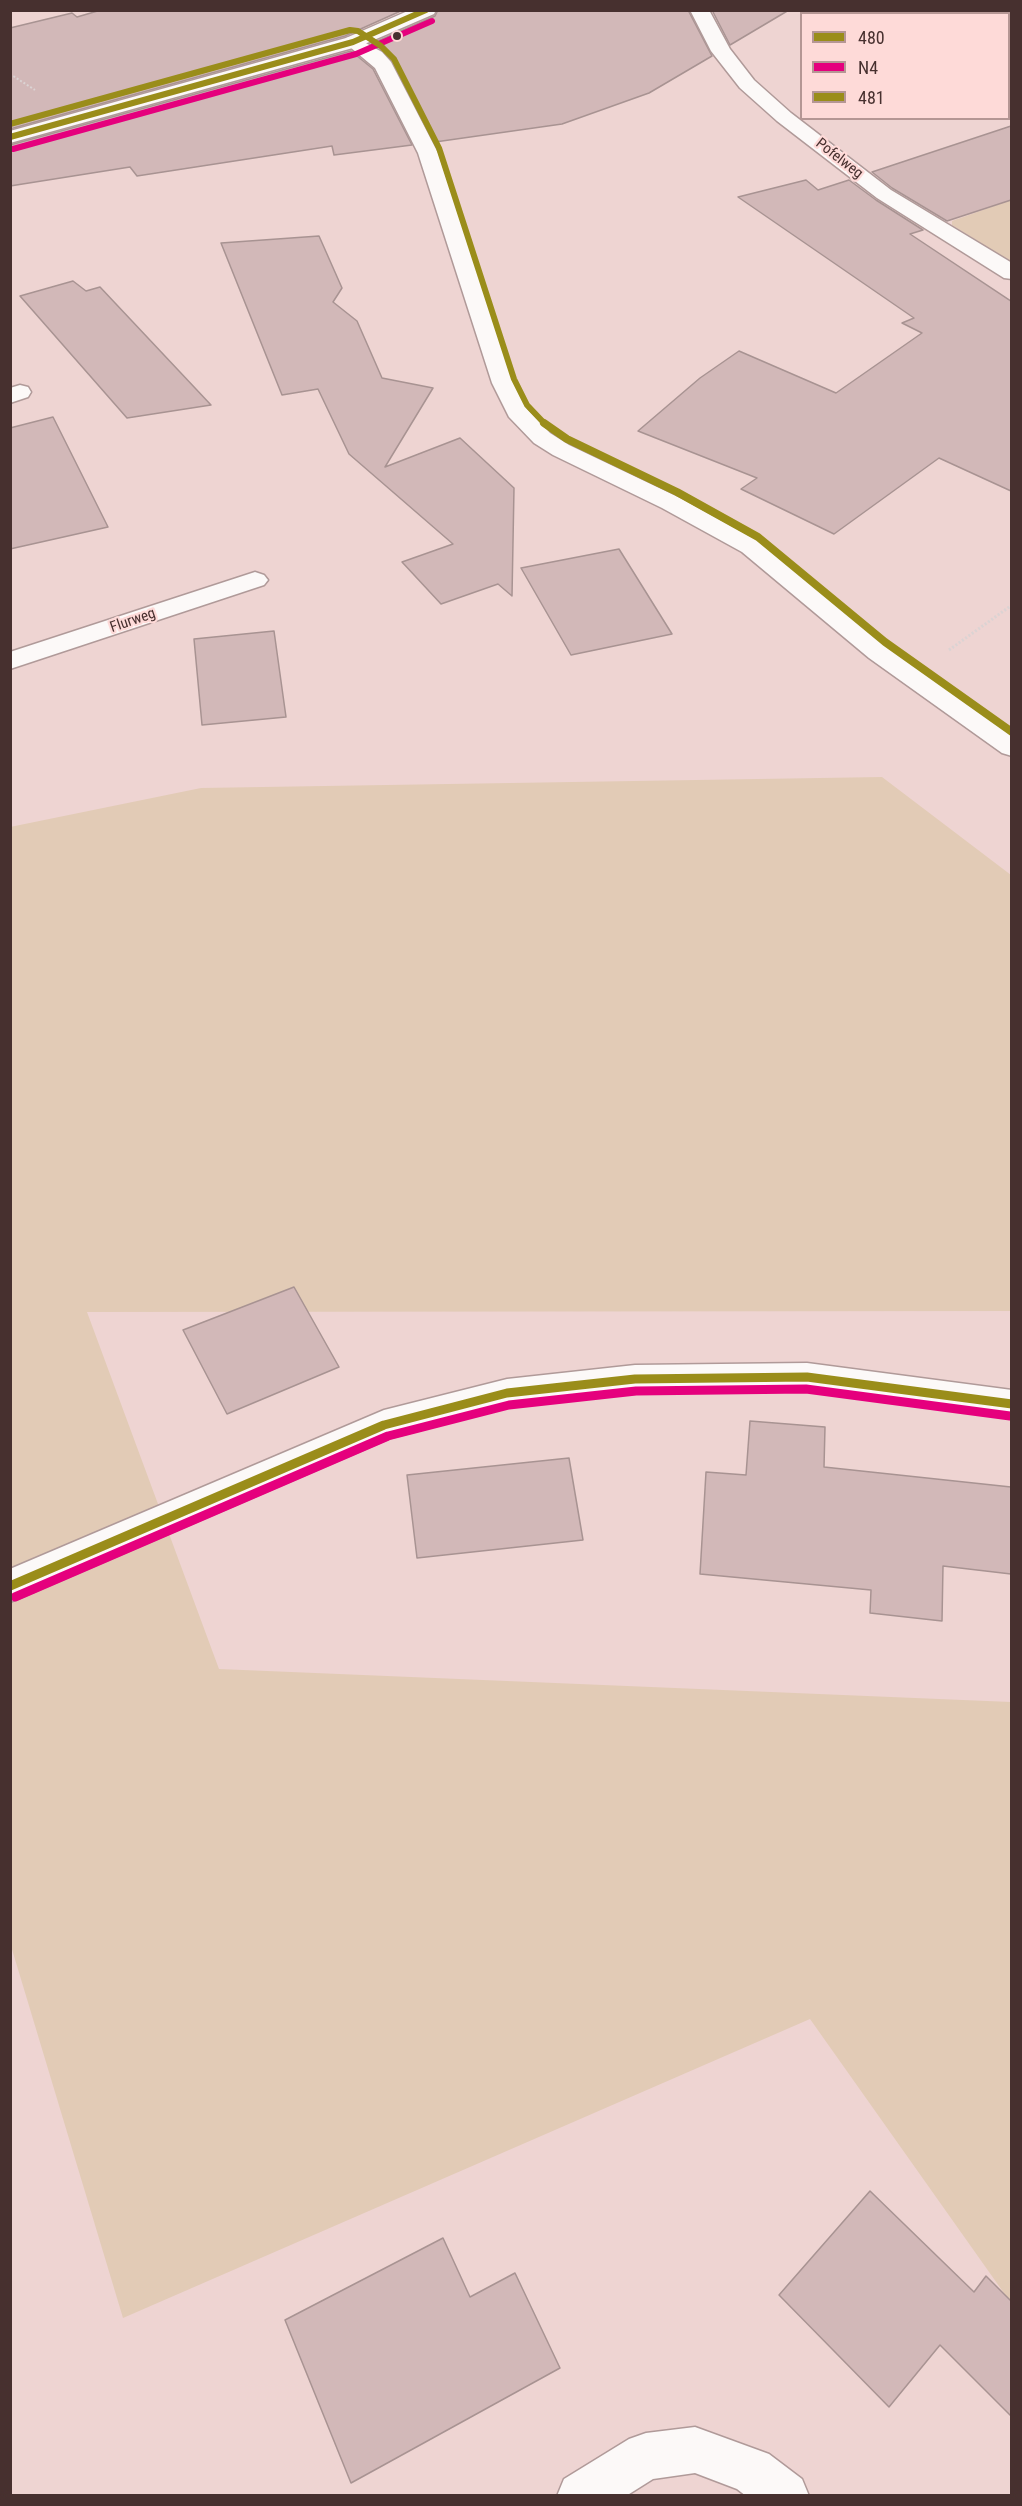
<!DOCTYPE html>
<style>
body{margin:0}
#map{position:relative;width:1022px;height:2506px;overflow:hidden;background:#eed4d2;font-family:"Roboto Condensed",sans-serif}
canvas{display:block}
.frame{position:absolute;inset:0;border:12px solid #47302f;pointer-events:none}
.legend{position:absolute;left:800px;top:12px;width:210px;height:108px;box-sizing:border-box;background:#fedad8;border:2px solid #b59694;margin:0;padding:8px 10px;list-style:none;font-size:18px;color:#47302f}
.legend li{display:flex;align-items:center;gap:12px;height:30px}
.legend b{width:30px;border:2px solid #b59694}
</style>
<div id="map">
<canvas width="1022" height="2506"></canvas>
<div class="frame"></div>
<ul class="legend">
<li><b style="height:8px;background:#9a8d1a"></b>480</li>
<li><b style="height:8px;background:#e5007d"></b>N4</li>
<li><b style="height:8px;background:#9a8d1a"></b>481</li>
</ul>
</div>
<script>
const ctx = document.querySelector('canvas').getContext('2d');
ctx.lineJoin = 'round';
function paint(path, color) {
  ctx.fillStyle = color;
  ctx.fill(path, 'evenodd');
}
function trace(path, color, width, dash) {
  ctx.strokeStyle = color;
  ctx.lineWidth = width;
  ctx.lineCap = dash ? 'butt' : 'round';
  ctx.setLineDash(dash || []);
  ctx.stroke(path);
}
function label(font, color, halo, rows, align = 'center') {
  ctx.font = font + ' "Roboto Condensed",sans-serif';
  ctx.lineWidth = 4.5;
  ctx.setLineDash([]);
  ctx.textBaseline = 'middle';
  ctx.strokeStyle = halo;
  ctx.fillStyle = color;
  for (const [text, x, y, turn = 0] of rows) {
    ctx.save();
    ctx.translate(x, y);
    ctx.rotate((+turn || 0) * Math.PI / 180);
    ctx.textAlign = isNaN(turn) ? turn : align;
    if (halo) ctx.strokeText(text, 0, 0);
    ctx.fillText(text, 0, 0);
    ctx.restore();
  }
}
const green = new Path2D(`
 M1011,200V262L952,225V221Z
 M882,777L1011,875V1311L87,1312L219,1669L1011,1702V2303L810,2019L123,2318L11,1946L10,827L201,788Z`);
const building = new Path2D(`
 M101,10H403L345,36L10,129V28L72,13L77,17Z
 M438,10H688L712,56L649,93L562,124L435,142L393,61L384,50L371,44L435,16Z
 M712,10H789L730,45Z
 M351,51L373,69L412,145L334,155L332,146L137,176L130,167L10,186V145Z
 M1011,126V200L947,221L892,188L872,172Z
 M806,180L818,190L849,180L876,200L923,230L910,234L1011,301V491L939,458L834,534L741,489L757,478L638,431L700,378L739,351L836,393L922,333L902,323L914,318L738,197Z
 M319,236L342,288L333,302L357,321L382,378L433,388L385,467L460,438L514,488L512,596L498,584L441,604L402,562L453,544L349,454L318,389L282,395L221,243Z
 M73,281L86,291L100,287L211,405L127,418L20,296Z
 M53,417L108,527L10,549V428Z
 M619,549L672,634L571,655L521,568Z
 M274,631L286,717L202,725L194,639Z
 M294,1287L339,1367L227,1414L183,1330Z
 M750,1421L825,1427L824,1467L1011,1487V1574L943,1566L942,1621L870,1613L871,1590L700,1574L706,1472L746,1475Z
 M569,1458L583,1540L417,1558L407,1475Z
 M870,2191L974,2292L986,2276L1011,2301V2416L940,2345L889,2407L779,2295Z
 M443,2238L470,2297L515,2273L560,2368L351,2483L285,2320Z`);
const pathFar1 = new Path2D(`
 M10,74L35,90`);
const path = new Path2D(`
 M949,650L1012,605`);
const lane = new Path2D(`
 M255,572L264,575L268,580L264,585L10,669V652Z`);
const street = new Path2D(`
 M690,10H709L730,49L754,80L791,113L891,190L1012,263V279L1004,278L877,198L777,121L740,88L711,51Z
 M353,36L382,52L391,62L438,153L514,383L527,409L550,433L569,445L680,498L760,542L887,646L1012,734V756L1002,753L869,658L742,552L662,508L553,455L534,443L509,417L492,383L418,153L375,68L344,42L346,38Z
 M20,385L28,387L31,392L28,397L10,403V388Z
 M807,1363L1012,1390V1418L807,1391L635,1393L507,1407L390,1438L10,1602V1569L384,1410L507,1379L635,1365Z
 M695,2427L769,2454L802,2479L809,2496H746L737,2489L695,2473L653,2479L626,2496H557L564,2479L629,2439L646,2433Z`);
const secondary = new Path2D(`
 M410,10H436L434,14L360,46L10,143V131L346,38Z`);
const bus1Far1 = new Path2D(`
 M10,137L353,42L426,10`);
const bus1 = new Path2D(`
 M10,1586L384,1425L507,1393L635,1379L807,1377L1012,1404`);
const bus2Far1 = new Path2D(`
 M13,149L356,54L432,21`);
const bus2 = new Path2D(`
 M15,1597L388,1436L509,1405L636,1391L806,1389L1010,1416`);
const bus3Far1 = new Path2D(`
 M10,124L350,30L358,31L381,46L394,59L439,148L514,379L527,405L546,425`);
const bus3 = new Path2D(`
 M544,423L567,439L677,492L758,537L885,642L1012,732`);
const markers = [
 [397,36,5,"#47302f"]
];
const farStreetnames = [
 ["Pofelweg",839,159,38],
 ["Flurweg",133,621,-19]
];
paint(green, '#e2cbb6');
paint(building, '#d2b8b8');
trace(building, '#a89392', 1.5);
trace(lane, '#b09a99', 3);
trace(street, '#b09a99', 3);
trace(secondary, '#b09a99', 3);
trace(pathFar1, '#dbd3d3', 2, [2, 2]);
trace(path, '#dbd3d3', 3, [2, 2]);
paint(lane, '#fcf9f8');
paint(street, '#fcf9f8');
paint(secondary, '#fcf9f8');
trace(bus1Far1, '#9a8d1a', 6);
trace(bus1, '#9a8d1a', 9);
trace(bus2Far1, '#e5007d', 6);
trace(bus2, '#e5007d', 9);
trace(bus3Far1, '#9a8d1a', 6);
trace(bus3, '#9a8d1a', 8);
for (const [x, y, r, color] of markers) {
  const dot = new Path2D();
  dot.arc(x, y, r, 0, 2 * Math.PI);
  ctx.fillStyle = color;
  ctx.fill(dot);
  trace(dot, '#fedad8', 2);
}
label('15px', '#47302f', '#fedad8', farStreetnames);
</script>
